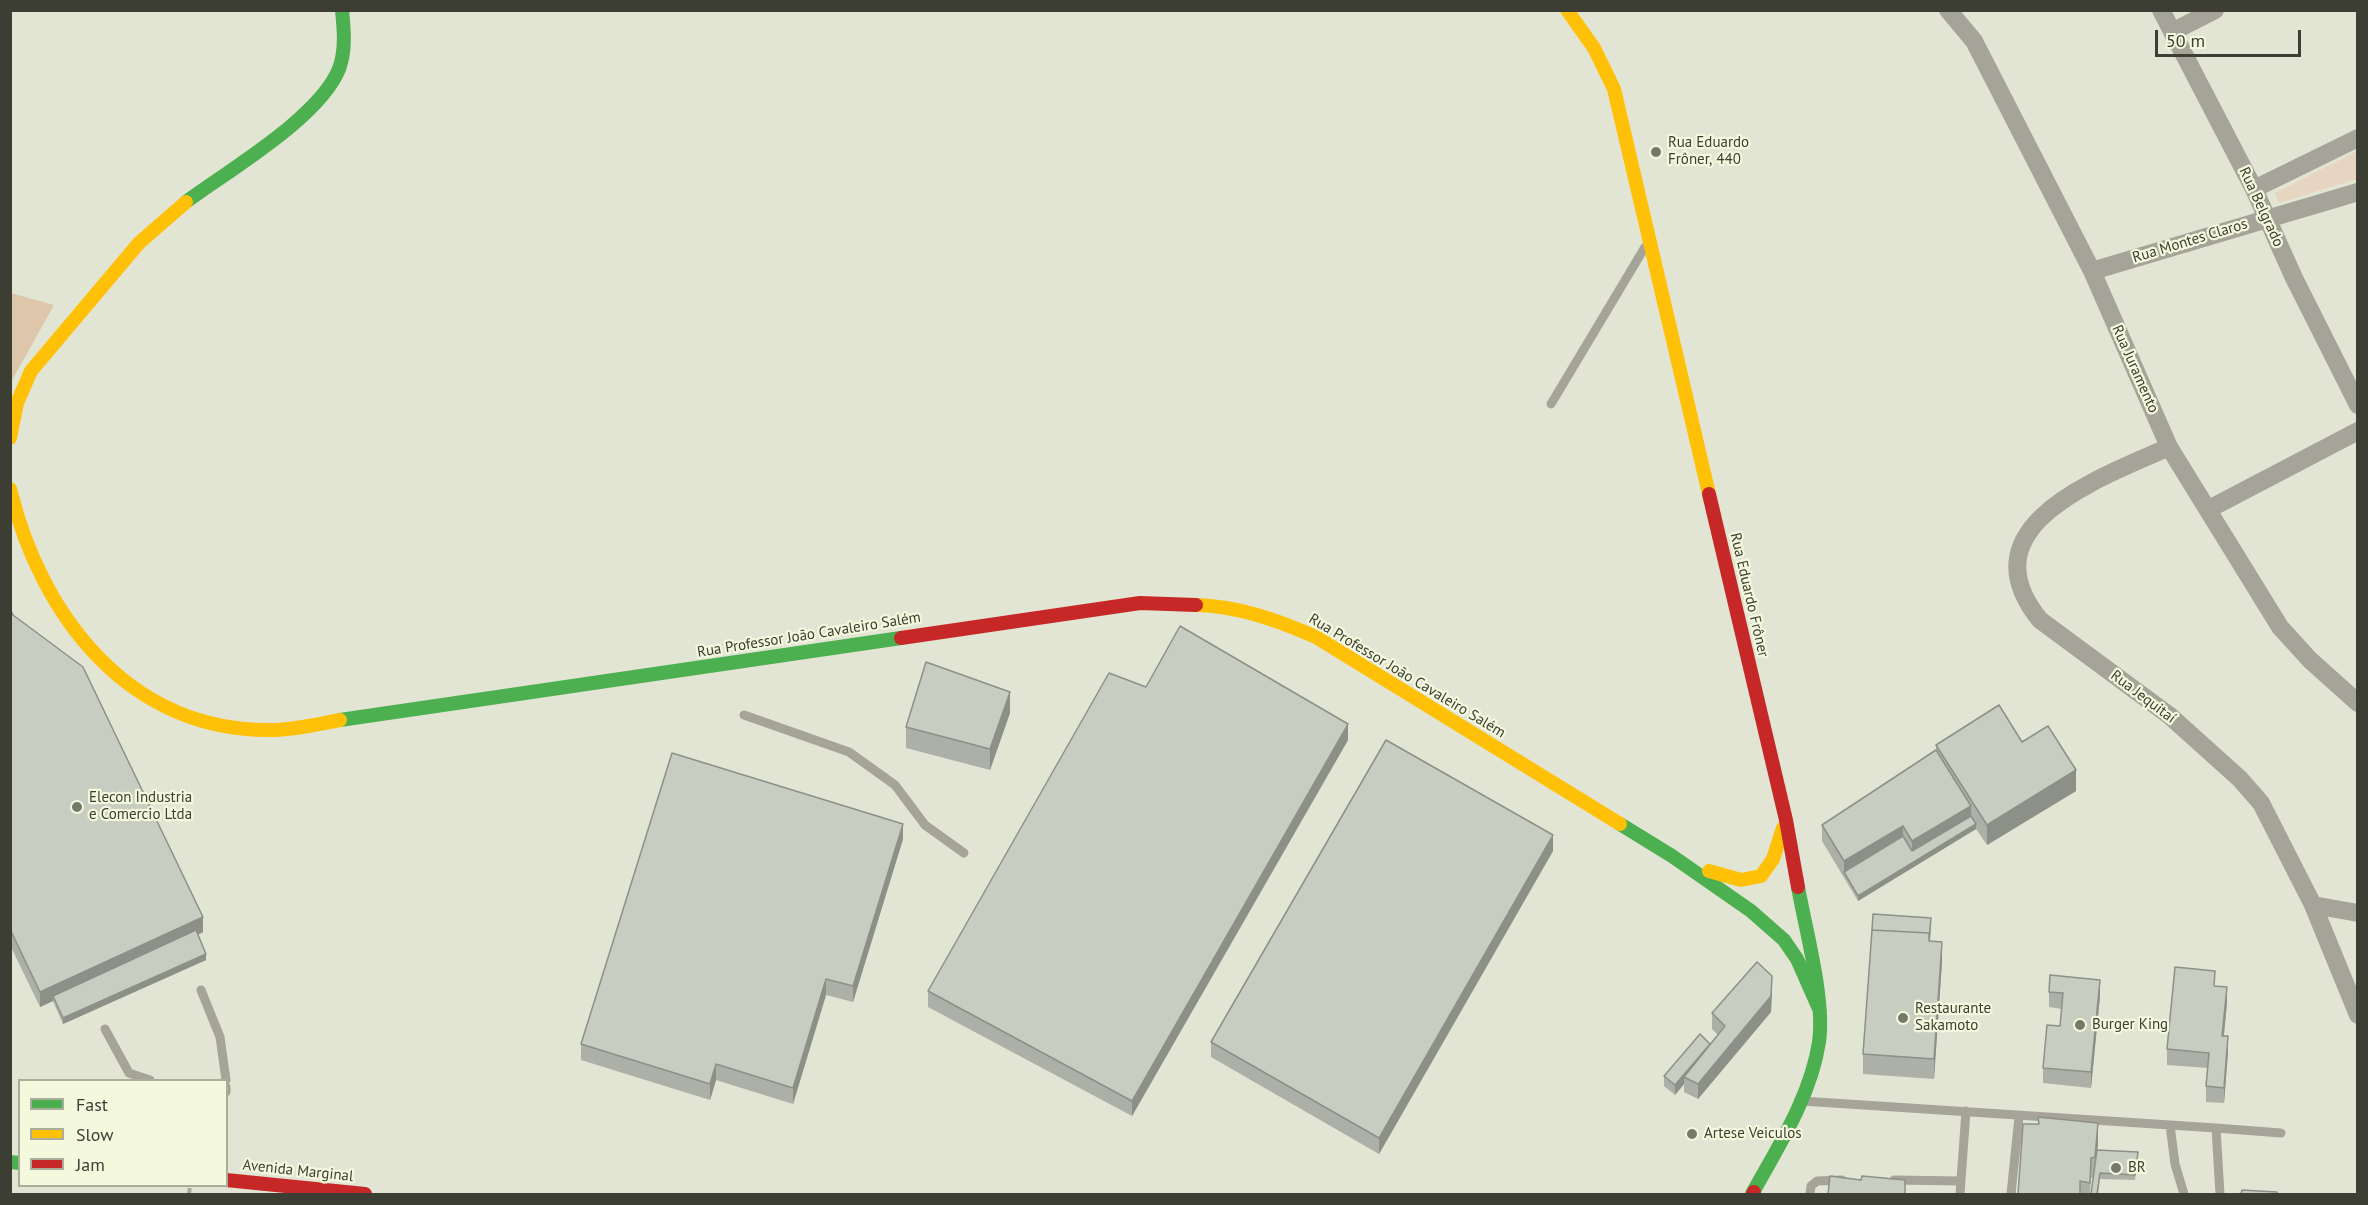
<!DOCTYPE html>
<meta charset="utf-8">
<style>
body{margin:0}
#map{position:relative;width:2368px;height:1205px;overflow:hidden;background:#e2e5d4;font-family:"PT Sans",sans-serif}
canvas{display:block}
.frame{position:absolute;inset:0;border:12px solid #3c3e33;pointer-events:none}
.legend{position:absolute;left:18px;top:1079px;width:210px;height:108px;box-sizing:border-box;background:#f4f8dc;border:2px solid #aaae98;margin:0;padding:8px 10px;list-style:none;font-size:18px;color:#3c3e33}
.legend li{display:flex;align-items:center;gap:12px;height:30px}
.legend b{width:30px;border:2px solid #aaae98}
.scale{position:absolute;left:2155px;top:30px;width:146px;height:27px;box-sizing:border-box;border:3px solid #3c3e33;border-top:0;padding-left:8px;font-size:18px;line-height:21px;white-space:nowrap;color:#3c3e33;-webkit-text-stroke:4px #f4f8dc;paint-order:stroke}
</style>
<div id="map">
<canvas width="2368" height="1205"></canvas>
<div class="frame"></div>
<ul class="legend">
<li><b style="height:8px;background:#4caf50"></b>Fast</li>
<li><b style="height:8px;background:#ffc107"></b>Slow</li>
<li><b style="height:8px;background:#c62828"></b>Jam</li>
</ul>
<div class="scale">50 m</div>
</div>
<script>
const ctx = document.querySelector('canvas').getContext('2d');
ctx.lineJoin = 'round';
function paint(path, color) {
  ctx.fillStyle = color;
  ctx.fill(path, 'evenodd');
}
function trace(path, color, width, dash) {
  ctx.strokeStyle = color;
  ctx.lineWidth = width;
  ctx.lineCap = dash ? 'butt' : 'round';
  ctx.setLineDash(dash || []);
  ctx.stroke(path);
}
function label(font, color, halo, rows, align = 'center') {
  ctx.font = font + ' "PT Sans",sans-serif';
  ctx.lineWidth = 4.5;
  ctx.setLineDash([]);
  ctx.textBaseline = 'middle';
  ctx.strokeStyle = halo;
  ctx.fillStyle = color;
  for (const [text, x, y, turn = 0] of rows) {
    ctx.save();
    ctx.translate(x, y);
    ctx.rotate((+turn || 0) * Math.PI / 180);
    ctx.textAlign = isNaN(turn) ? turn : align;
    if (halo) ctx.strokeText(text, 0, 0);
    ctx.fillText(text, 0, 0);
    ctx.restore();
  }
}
const green = new Path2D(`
 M2357,151V179L2279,203L2275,193Z`);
const forest = new Path2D(`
 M11,293L54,305L11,382Z`);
const path = new Path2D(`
 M189,1194L190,1186`);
const lane = new Path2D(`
 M1551,404L1645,247
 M744,715L849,752L895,785L925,825L964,853
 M201,990L220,1037L226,1080
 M105,1029L129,1073L150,1080
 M226,1087V1092
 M1802,1101L2216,1128L2220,1194
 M2170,1125L2175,1164L2184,1194
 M2216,1128L2281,1133
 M1894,1180L1961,1181
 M1810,1194L1811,1186L1817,1181L1842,1180
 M1960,1194L1966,1111
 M2011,1194L2019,1117`);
const street = new Path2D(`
 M1948,10L1974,41L2092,271L2169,447L2280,627L2310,660L2358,703
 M2161,10L2254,189L2294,278L2358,405
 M2172,32L2215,10
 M2254,189L2358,138
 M2092,271L2358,192
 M2169,447C2101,478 1963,525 2040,620L2170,716L2240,779L2261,803L2313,905L2358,1015
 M2209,509L2358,431
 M2313,905L2358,913`);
const fast = new Path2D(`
 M186,202C229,170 319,118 339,69C346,50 344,30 342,10
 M340,720L901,638
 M1620,824L1672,856L1751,911L1784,940L1797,959L1820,1011
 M10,1162L20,1163
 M1752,1194C1778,1147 1811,1096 1819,1042C1825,999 1806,932 1798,887`);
const slow = new Path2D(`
 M1567,10L1594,48L1614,89L1709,494
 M10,438L17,403L31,371L139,243L186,202
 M10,489C41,616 129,732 272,730C294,730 318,724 340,720
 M1196,605C1238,606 1277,620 1316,637L1620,824
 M1709,871L1741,880L1761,876L1773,859L1783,828`);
const jam = new Path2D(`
 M1709,494L1786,820L1798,887
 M901,638L1140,603L1196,605
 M226,1180L365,1194
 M1753,1194L1754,1192`);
const wall = new Path2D(`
 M10,608L13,615L203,932L198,935L206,960L63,1024L53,1001L40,1007L10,945Z
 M1146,687L1348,740L1132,1116L928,1007V991Z
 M1010,713L990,770L906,748V727Z
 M2022,742L2076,791L1987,845L1976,829L1858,901L1822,841V825L1936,750V745Z
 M903,839L853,1002L826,995L793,1104L716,1080L710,1100L581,1060V1044Z
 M1553,851L1379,1154L1211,1057V1042Z
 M1931,928L1930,941L1942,962L1934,1079L1863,1074V1054L1872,930Z
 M2215,986L2227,1003L2224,1036L2228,1052L2224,1103L2206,1102V1086L2208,1068L2167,1065V1049Z
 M1772,991L1771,1012L1698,1099L1684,1092V1084L1675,1095L1664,1086V1076L1710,1045L1718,1035L1712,1029V1013Z
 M2049,992L2100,996L2091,1088L2043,1083V1068L2060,1026L2062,1009L2049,1007Z
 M2038,1117L2098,1144L2097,1150L2138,1158L2135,1180L2100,1179L2098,1194H2091L2093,1178H2091L2090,1194H2018L2038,1124Z`);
const shadedWall = new Path2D(`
 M1010,692V713L990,770V749Z
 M1348,724V740L1132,1116V1101Z
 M2076,770V791L1987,845V825Z
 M1971,806V821L1912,857V841Z
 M903,824V839L853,1002V986Z
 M1976,824V829L1858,901V896Z
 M1903,826V841L1844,872V877V861Z
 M1553,835V851L1379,1154V1138Z
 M203,917V932L55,1000L53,996V1001L40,1007V992Z
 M1942,942V962L1934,1079V1059Z
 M206,954V960L63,1024V1018Z
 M1772,976V991L1771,1012L1698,1099V1084Z
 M826,979V995L793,1104V1088Z
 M2100,980V996L2091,1088V1072Z
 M2227,987V1003L2222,1052V1036Z
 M2228,1036V1052L2224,1103V1088Z
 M1710,1044L1684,1077V1084L1675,1095V1085Z
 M716,1064V1080L710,1100V1084Z
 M2098,1123V1144L2095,1178V1157Z`);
const building = new Path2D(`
 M10,608L13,615L83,667L203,917L40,992L10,929Z
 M1180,626L1348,724L1132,1101L928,991L1109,673L1146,687Z
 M926,662L1010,692L990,749L906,727Z
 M1999,705L2022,742L2048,726L2076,770L1987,825L1936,745Z
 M1386,740L1553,835L1379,1138L1211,1042Z
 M1936,750L1971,806L1912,841L1903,826L1844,861L1822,825Z
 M672,753L903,824L853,986L826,979L793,1088L716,1064L710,1084L581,1044Z
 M1971,816L1976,824L1858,896L1844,872L1903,836L1912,851Z
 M1873,914L1931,918L1929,941V933L1872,930Z
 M196,930L206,954L63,1018L53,996Z
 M1872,930L1929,933V941L1942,942L1934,1059L1863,1054Z
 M1757,962L1772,976L1771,996L1698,1084L1684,1077L1725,1026L1712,1013Z
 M2175,967L2215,971L2214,986L2227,987L2222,1036H2228L2224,1088L2206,1086L2209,1053L2167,1049Z
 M2050,975L2100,980L2091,1072L2043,1068L2047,1025L2060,1026L2063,993L2049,992Z
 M1700,1034L1710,1044L1675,1085L1664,1076Z
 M2038,1117L2098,1123L2095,1157L2091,1158L2090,1183L2080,1181V1194H2018L2023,1124H2039Z
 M2097,1150L2138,1152L2135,1175L2100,1173L2097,1194H2091Z
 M1830,1176L1861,1180L1862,1176L1905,1180V1194H1828Z
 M2242,1190L2277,1192V1194H2241Z`);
const markers = [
 [1656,152,6,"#76786b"],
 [77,807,6,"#76786b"],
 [1903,1018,6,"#76786b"],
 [2080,1025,6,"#76786b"],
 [1692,1134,6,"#76786b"],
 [2116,1168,6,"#76786b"]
];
const poiNames = [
 ["Rua Eduardo",1668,143],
 ["Frôner, 440",1668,160],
 ["Elecon Industria",89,798],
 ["e Comercio Ltda",89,815],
 ["Restaurante",1915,1009],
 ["Sakamoto",1915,1026],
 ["Burger King",2092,1025],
 ["Artese Veiculos",1704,1134],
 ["BR",2128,1168]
];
const streetNames = [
 ["Rua Belgrado",2261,207,65],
 ["Rua Montes Claros",2190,241,-17],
 ["Rua Juramento",2135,369,66],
 ["Rua Eduardo Frôner",1749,595,77],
 ["Rua Professor João Cavaleiro Salém",809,635,-9],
 ["Rua Professor João Cavaleiro Salém",1407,676,31],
 ["Rua Jequitaí",2143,697,37],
 ["Avenida Marginal",298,1171,6]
];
paint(green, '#e6d6c1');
paint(forest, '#dec6aa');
trace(path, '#abaa9f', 4, [6, 3]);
trace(lane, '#a6a399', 9);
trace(street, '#a6a399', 18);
trace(fast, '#4caf50', 14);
trace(slow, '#ffc107', 14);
trace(jam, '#c62828', 14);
paint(wall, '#acb0a6');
paint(shadedWall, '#8c9087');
paint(building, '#c8cdc1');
trace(building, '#8c9087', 1.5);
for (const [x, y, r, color] of markers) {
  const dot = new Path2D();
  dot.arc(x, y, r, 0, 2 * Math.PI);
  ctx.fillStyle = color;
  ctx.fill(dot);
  trace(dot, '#f4f8dc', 2);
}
label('15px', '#3c3e33', '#f4f8dc', poiNames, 'left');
label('15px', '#3c3e33', '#f4f8dc', streetNames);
</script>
